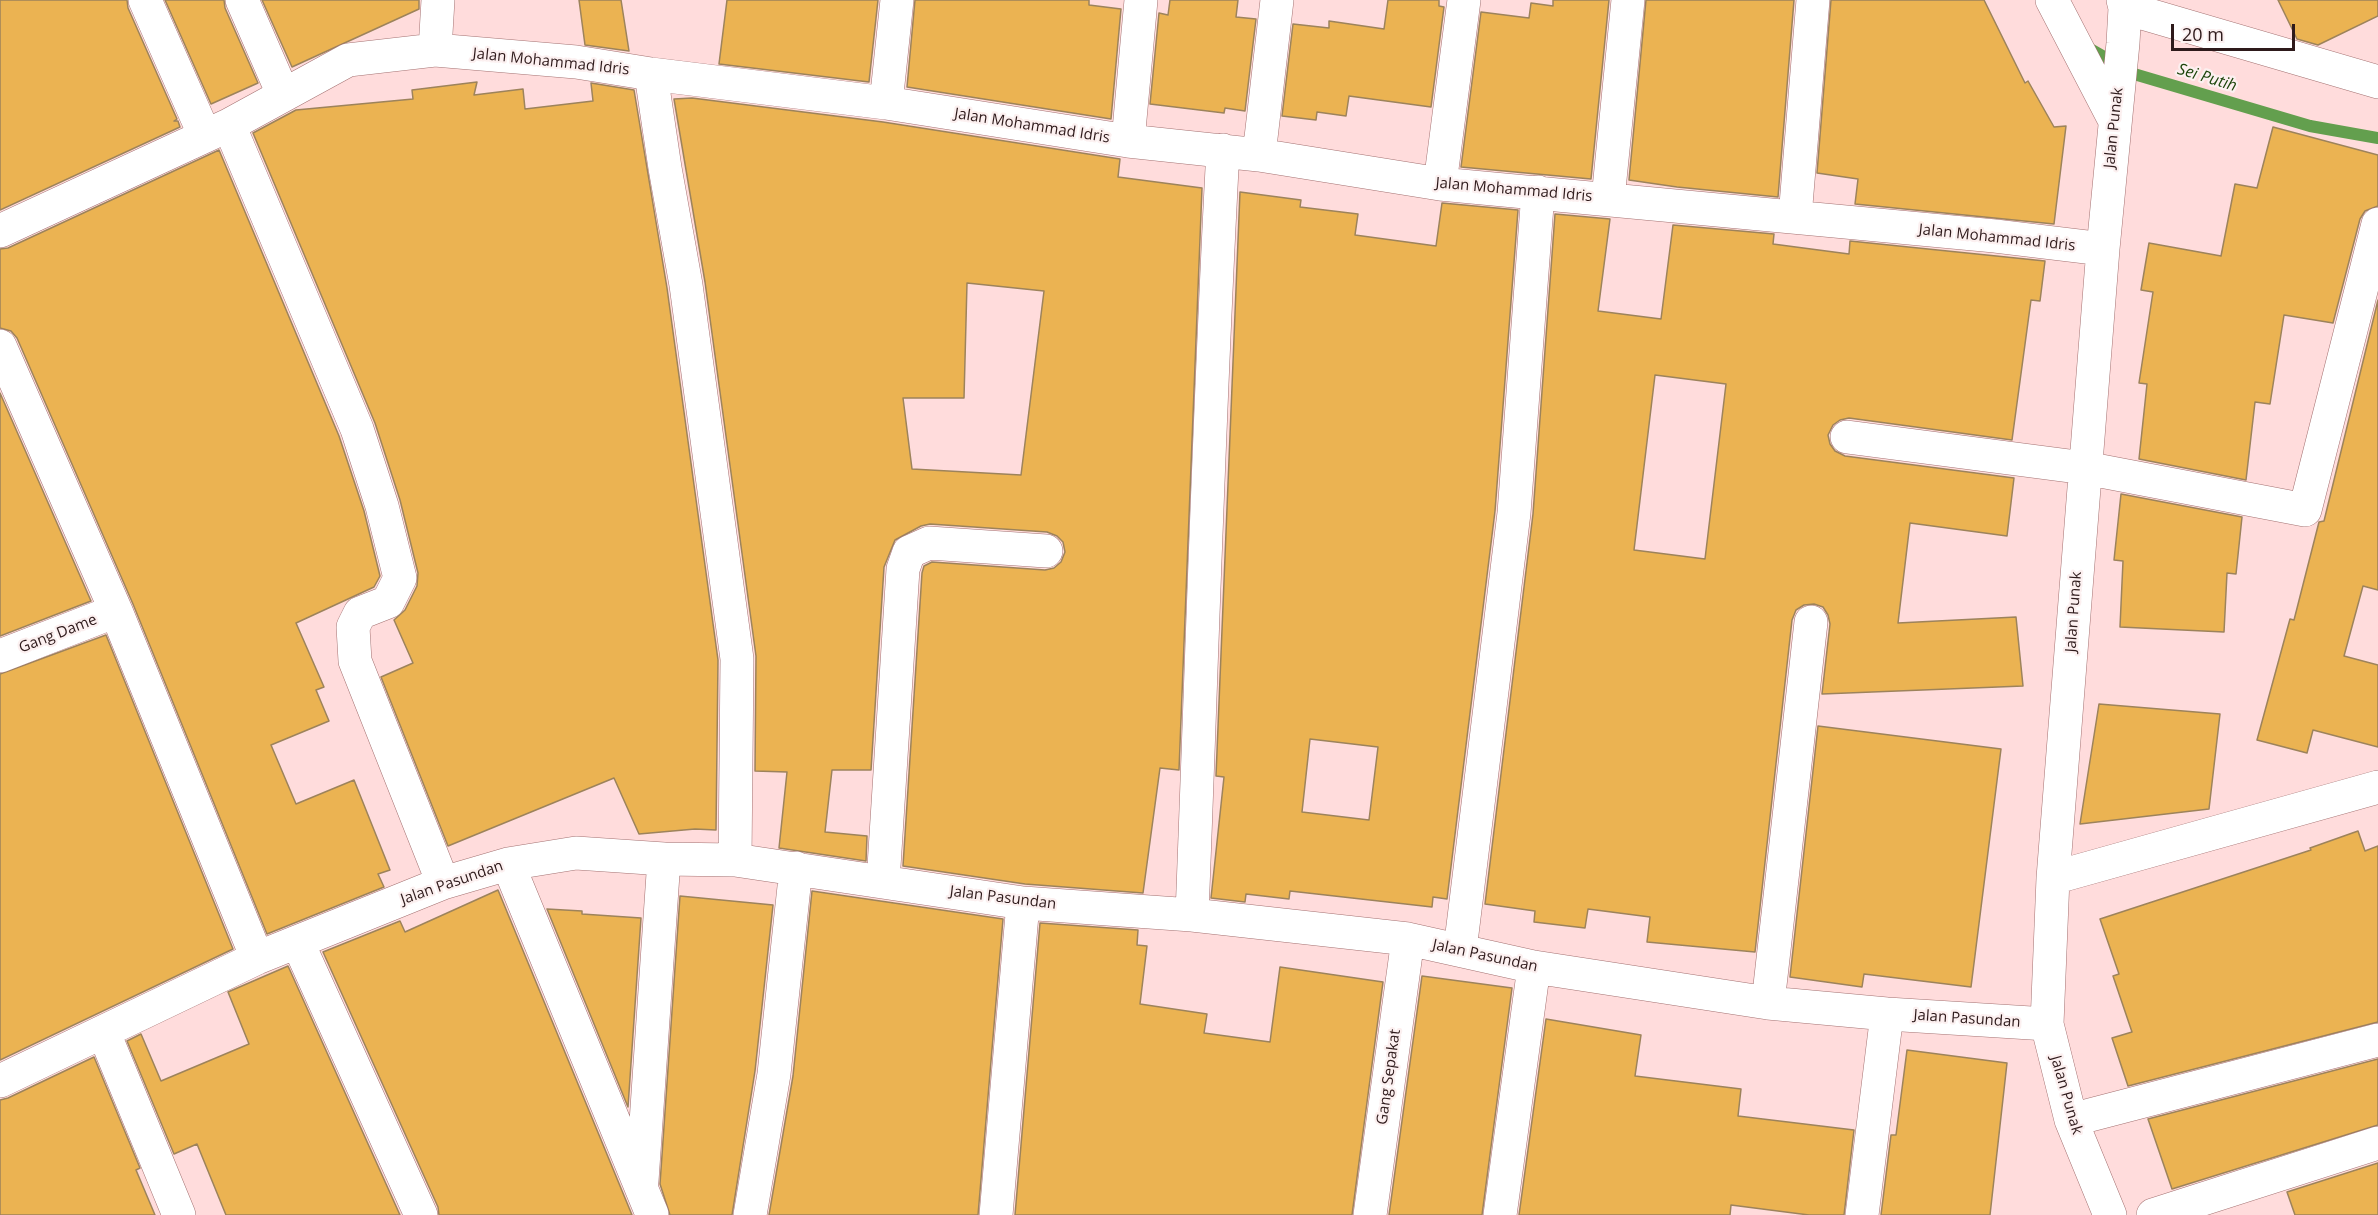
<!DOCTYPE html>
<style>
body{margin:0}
#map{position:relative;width:2378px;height:1215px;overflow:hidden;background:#ffdcdc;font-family:"Open Sans",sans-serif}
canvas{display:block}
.scale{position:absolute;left:2171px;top:24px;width:124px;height:27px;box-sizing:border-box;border:3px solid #2e1a1b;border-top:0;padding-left:8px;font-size:18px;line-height:21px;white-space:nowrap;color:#2e1a1b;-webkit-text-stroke:4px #fcf0f0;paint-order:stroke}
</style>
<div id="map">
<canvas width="2378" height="1215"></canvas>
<div class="scale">20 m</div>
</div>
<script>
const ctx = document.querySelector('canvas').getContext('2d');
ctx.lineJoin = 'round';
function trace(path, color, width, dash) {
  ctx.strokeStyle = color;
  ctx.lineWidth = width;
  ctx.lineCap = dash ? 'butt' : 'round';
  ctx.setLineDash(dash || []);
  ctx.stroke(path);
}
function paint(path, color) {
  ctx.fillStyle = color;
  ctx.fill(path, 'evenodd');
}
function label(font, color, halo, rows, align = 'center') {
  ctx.font = font + ' "Open Sans",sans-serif';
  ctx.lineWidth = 4.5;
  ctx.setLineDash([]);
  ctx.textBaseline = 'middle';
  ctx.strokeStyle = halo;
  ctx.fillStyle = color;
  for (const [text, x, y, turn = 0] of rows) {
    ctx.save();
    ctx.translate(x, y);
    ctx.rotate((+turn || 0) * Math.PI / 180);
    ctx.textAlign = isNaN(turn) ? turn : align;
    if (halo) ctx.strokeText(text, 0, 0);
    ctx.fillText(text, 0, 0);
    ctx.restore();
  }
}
const stream = new Path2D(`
 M2087,45L2090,49L2134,74L2310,126L2378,138`);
const building = new Path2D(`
 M0,0H127L128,8L177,119L174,121H178L180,127L0,210Z
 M165,0H224L225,8L258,83L211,104Z
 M262,0H419V9L292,67Z
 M579,0H621L629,51L585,45Z
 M727,0H878L869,82L719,64Z
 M915,0H1089V5L1121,9L1111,119L907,87Z
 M1170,0H1238L1236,17L1256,19L1245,111L1225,108L1224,113L1150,104L1159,13L1168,15Z
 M1388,0H1439V6L1444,7L1431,107L1349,96L1346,116L1317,112L1316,120L1282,116L1293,24L1329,28V21L1384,29Z
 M1553,0H1609L1591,179L1461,167L1481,12L1529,18L1531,3L1553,6Z
 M1646,0H1794L1778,197L1677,187L1629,180Z
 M1831,0H1984L2025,83L2028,81L2054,127L2066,126L2054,224L1855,204L1858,179L1817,173Z
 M2278,0H2378V16L2318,45L2297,39Z
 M477,82L474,95L523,89L525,109L593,101L591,83L634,90L667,288L718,660L716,830L695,829L639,834L614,778L448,846L381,677L413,663L394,620L405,610L417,586L418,573L400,500L375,423L253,133L296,110L413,99L412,90Z
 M692,98L883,122L1120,159L1118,177L1202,188L1179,770L1160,768L1143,893L1025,884L903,866L922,573L924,566L932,562L1045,570L1054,568L1061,562L1065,552L1063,542L1057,536L1047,532L930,524L921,526L895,540L884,567L871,770H832L825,832L867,836L866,861L779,848L787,772L755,771L756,656L705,282L674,99ZM967,283L1044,291L1021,475L912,469L903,398H964Z
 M2273,127L2378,155V206L2365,211L2360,219L2333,323L2284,315L2270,404L2255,402L2246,480L2139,459L2147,384L2139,383L2153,292L2141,290L2149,243L2221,256L2235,184L2257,188Z
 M219,150L339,436L364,511L380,576L374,587L296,623L324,687L316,690L329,721L271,745L296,804L354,780L390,870L378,874L384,887L267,934L133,604L17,338L11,331L0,328V249L8,248Z
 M1240,192L1301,200L1300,207L1358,214L1355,235L1436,246L1442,203L1518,210L1495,511L1447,899L1433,897L1432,907L1290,891L1289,899L1246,894L1245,902L1211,898L1224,777L1216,776ZM1310,739L1378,747L1369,820L1302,812Z
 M1555,214L1610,219L1598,311L1661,319L1673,225L1774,234L1773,244L1849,254L1850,241L2045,261L2040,301L2031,300L2012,440L1849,418L1840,420L1833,425L1828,435L1830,444L1835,451L1845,456L2014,478L2007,536L1910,523L1898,623L2016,617L2023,686L1822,694L1830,624L1828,615L1823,607L1814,604L1804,605L1796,610L1792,620L1755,952L1647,942L1650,917L1588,909L1585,928L1534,922L1535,911L1485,904L1533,514ZM1655,375L1726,384L1705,559L1634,550Z
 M2378,300V590L2363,586L2344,656L2378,665V747L2313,730L2307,753L2257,740L2290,619L2294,620L2319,522L2324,521Z
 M0,393L91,601L0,636Z
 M2121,494L2242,517L2236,574L2227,573L2224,632L2120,627L2123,561L2114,560Z
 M106,635L233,949L0,1060V674Z
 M2099,704L2220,714L2209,809L2080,824Z
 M1818,726L2001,749L1971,987L1864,974L1862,987L1790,977Z
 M2358,831L2365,851L2378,846V1022L2128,1086L2112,1038L2132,1032L2113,976L2119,974L2100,919L2311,850L2310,848Z
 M498,890L632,1215H439L438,1207L323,952L400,921L405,932Z
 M812,891L1003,919L978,1215H769L793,1076Z
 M680,896L773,905L755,1071L732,1215H670L660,1184Z
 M547,909L582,911V914L641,918L628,1107Z
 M1040,923L1138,930L1137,945L1147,946L1140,1004L1207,1014L1204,1033L1270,1042L1280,967L1383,982L1352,1215H1015Z
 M288,966L400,1215H226L197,1144L174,1154L127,1041L141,1034L161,1081L249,1044L228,992Z
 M1422,976L1512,988L1482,1215H1389Z
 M1546,1019L1641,1035L1635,1076L1741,1089L1738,1116L1854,1130L1844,1215H1809L1731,1205L1730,1215H1519Z
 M1907,1050L2007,1063L1990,1215H1881L1891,1135H1896Z
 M94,1057L140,1168L136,1170L155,1215H0V1100L8,1098Z
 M2378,1059V1125L2172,1189L2148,1119Z
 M2378,1163V1215H2295L2287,1192Z`);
const minor = new Path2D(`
 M145,0L205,136
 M242,0L283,94
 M2052,0L2115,121
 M2125,8L2378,82
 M435,50L438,0
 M651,74L665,168L686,285L737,659L735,860
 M886,103L897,0
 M229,125L357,429L382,506L400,578L388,602L360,613L353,627L355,661L443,883
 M1128,141L1141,0
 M1259,155L1277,0
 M1440,184L1464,0
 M1608,199L1628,0
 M1795,217L1813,0
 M0,231L229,125L348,60L435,50L576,62L651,74L886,103L1128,141L1259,155L1440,184L1995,236L2103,249
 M0,346L116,611L257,958
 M1847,437L2085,468L2305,510L2378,224
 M0,656L116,611
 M508,864L652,1214
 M2053,878L2378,787
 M883,882L903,569L909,552L929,543L1046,551
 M1192,915C1202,660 1209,405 1223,150
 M298,943L421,1215
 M1460,950L1514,513L1538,192
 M1768,1003L1811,622
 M104,1033L179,1215
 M0,1081L257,958L443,883L508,864L576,853L664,859L735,860L1023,903L1192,915L1408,939L1534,967L1768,1003L1887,1014L2047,1024
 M2071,1120L2378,1040
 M642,1181L664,859
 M750,1215L774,1074L796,868
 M996,1215L1023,903
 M1370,1215L1408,939
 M1500,1215L1534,967
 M1862,1215L1887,1014
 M2110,1215L2071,1120L2047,1024L2053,878L2103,249L2123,43L2125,8L2123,0
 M2153,1215L2378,1143`);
const streetNames = [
 ["Jalan Mohammad Idris",551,62,6],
 ["Jalan Mohammad Idris",1032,126,9],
 ["Jalan Punak",2114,128,-84],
 ["Jalan Mohammad Idris",1514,190,5],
 ["Jalan Mohammad Idris",1997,238,6],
 ["Jalan Punak",2074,612,-86],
 ["Gang Dame",58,634,-21],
 ["Jalan Pasundan",452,883,-19],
 ["Jalan Pasundan",1003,898,7],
 ["Jalan Pasundan",1485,956,12],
 ["Jalan Pasundan",1967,1019,4],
 ["Gang Sepakat",1389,1077,-82],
 ["Jalan Punak",2066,1095,74]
];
const waterNames = [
 ["Sei Putih",2207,78,17]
];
trace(stream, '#639f4e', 12);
paint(building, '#ebb352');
trace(building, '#9d835b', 1.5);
trace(minor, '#a47272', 34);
trace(minor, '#fff', 33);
label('15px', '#2e1a1b', '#fcf0f0', streetNames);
label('italic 16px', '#1c450b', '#fcf0f0', waterNames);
</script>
